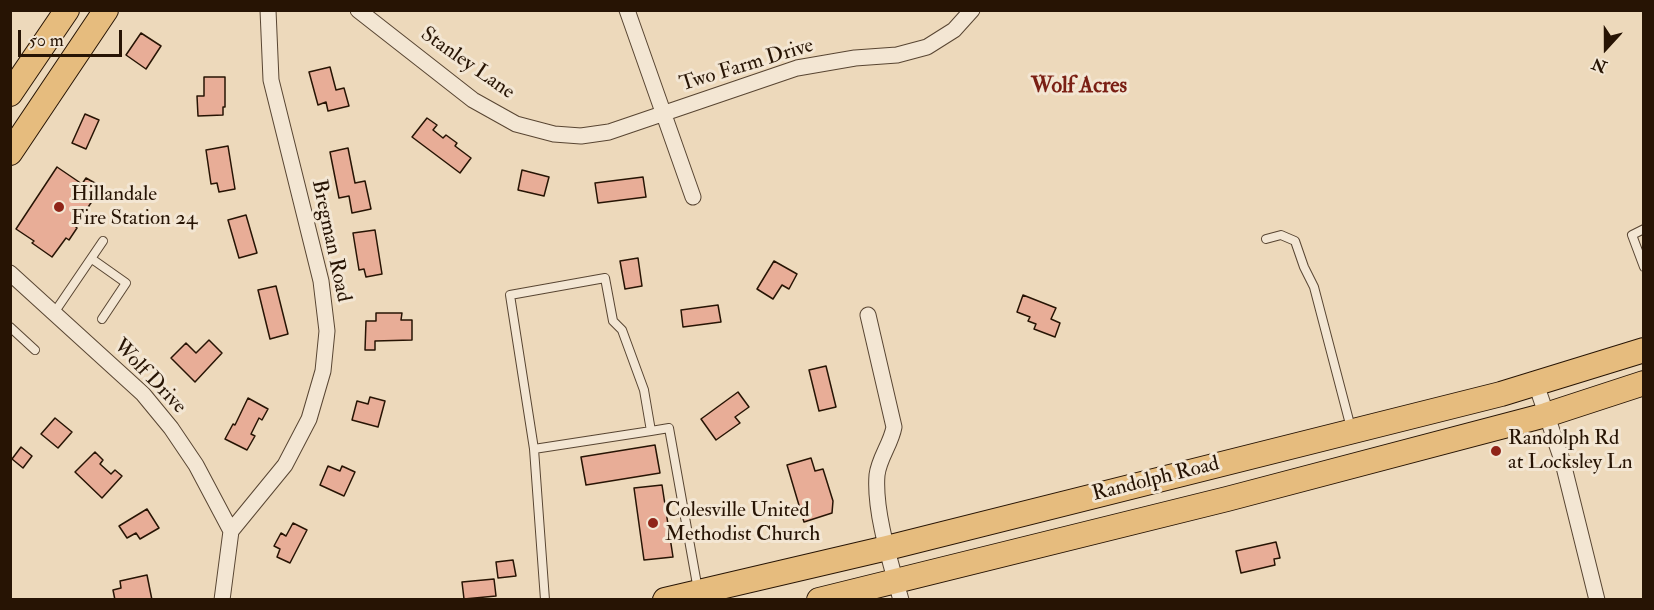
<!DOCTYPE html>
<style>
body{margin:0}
#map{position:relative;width:1654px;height:610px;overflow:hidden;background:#edd9bb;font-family:"IM FELL Double Pica",serif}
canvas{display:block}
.frame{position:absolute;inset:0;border:12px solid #271404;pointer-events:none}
.north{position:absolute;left:1576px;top:18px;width:60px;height:60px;-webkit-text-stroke:4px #f3e6d3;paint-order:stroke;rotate:201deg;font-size:16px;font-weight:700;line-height:24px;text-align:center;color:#271404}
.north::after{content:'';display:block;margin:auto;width:21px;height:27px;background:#271404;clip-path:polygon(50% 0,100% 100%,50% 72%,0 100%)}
.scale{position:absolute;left:18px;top:30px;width:104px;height:27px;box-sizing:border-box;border:3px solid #271404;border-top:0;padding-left:8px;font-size:18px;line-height:21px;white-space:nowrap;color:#271404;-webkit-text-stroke:4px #f3e6d3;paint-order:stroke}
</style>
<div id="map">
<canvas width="1654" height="610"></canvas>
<div class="frame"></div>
<div class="north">N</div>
<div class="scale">50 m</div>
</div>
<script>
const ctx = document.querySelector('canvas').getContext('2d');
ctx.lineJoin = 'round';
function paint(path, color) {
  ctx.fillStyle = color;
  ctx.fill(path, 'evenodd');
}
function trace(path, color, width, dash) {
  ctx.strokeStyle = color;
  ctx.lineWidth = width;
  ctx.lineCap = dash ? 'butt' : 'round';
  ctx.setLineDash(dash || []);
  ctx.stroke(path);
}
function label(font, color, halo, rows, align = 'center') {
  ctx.font = font + ' "IM FELL Double Pica",serif';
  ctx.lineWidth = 6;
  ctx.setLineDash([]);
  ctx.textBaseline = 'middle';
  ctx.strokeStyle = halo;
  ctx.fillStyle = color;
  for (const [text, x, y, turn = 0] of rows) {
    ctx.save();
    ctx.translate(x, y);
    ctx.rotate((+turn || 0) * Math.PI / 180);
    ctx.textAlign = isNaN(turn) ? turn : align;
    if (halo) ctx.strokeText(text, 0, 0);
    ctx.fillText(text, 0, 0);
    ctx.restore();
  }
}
const building = new Path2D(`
 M141,33L161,46L146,69L126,55Z
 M330,67L336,90L344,88L349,106L328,111L326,102L318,105L309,72Z
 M204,77H225V107H223V115L198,116L197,96H204Z
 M85,114L99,120L86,149L72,143Z
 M427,118L437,125L433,130L443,138L446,135L457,143L455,146L471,158L460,173L412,137Z
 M228,146L235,189L219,192L217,183L211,184L206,150Z
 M348,148L355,183L365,181L371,209L352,213L349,196L339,198L330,152Z
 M57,167L82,184L86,178L102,187L75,226L77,228L69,240L66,238L52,257L32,243L34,241L16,229Z
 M522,170L549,177L544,196L518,190Z
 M643,177L646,197L598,203L595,183Z
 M246,215L257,253L239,258L228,220Z
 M375,230L382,274L366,277L364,269L359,270L353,233Z
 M638,258L642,286L625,289L620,261Z
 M774,261L797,274L789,289L782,285L773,299L757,289Z
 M276,286L288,334L270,339L258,290Z
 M1023,295L1056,308L1051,319L1060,323L1055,337L1034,329L1036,324L1028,321L1030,317L1017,312Z
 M718,305L721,322L683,327L681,310Z
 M376,313H402L401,320H412V340L375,341V350H365L366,321H376Z
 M209,340L222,353L195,382L171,358L186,343L196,353Z
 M826,366L836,407L819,411L809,370Z
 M738,392L749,407L735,417L740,423L716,440L701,419Z
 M370,397L385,401L378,427L352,420L357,401L368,404Z
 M248,398L268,409L262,420L259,418L251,434L255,436L247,450L225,439L233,424L235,425Z
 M55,418L72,432L58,448L41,434Z
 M655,445L660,473L586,485L581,457Z
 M21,447L32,456L23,468L12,459Z
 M95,452L103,460L100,464L111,474L115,470L122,476L102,498L75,472Z
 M811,458L815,471L823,469L833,501L832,513L804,522L787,465Z
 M328,466L340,471L342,466L355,472L344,496L320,485Z
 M662,485L673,557L644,560L634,488Z
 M147,509L159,528L140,539L136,533L127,538L119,526Z
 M293,523L307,530L290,563L277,557L280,549L274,546L281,533L286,536Z
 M1276,542L1280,558L1274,559L1275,565L1241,573L1236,551Z
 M513,560L516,576L498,578L496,562Z
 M147,575L152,600H115L113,590L121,588L120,581Z
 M494,579L496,596L464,599L462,582Z`);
const service = new Path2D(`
 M1644,229L1632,235L1644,267
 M1266,239L1281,235L1295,241L1304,267L1314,287L1351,428
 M92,259L126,283L102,319
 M54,313L103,241
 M10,327L35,350
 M651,431L644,390L622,330L613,321L605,278L510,295L534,449L651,431L669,428L698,590
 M534,449L545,600`);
const minor = new Path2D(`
 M358,10L473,100L516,124L554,134L581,136L609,132L797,68L855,58L897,55L927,47L954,30L972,10
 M627,10L693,197
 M10,273L143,394L171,428L196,465L231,531
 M868,315L894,427C891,444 879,458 877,475C874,512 891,564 901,600
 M1536,384L1563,463L1597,600
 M222,600L231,531L285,465L309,419L323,371L327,331L321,281L271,80L268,10`);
const primary = new Path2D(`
 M10,94L67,10
 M10,153L106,10
 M665,600L887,548L1501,394L1644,350
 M819,600L1227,499L1546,415L1644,383`);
const markers = [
 [59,207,6,"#8f2418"],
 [1496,451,6,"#8f2418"],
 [653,523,6,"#8f2418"]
];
const streetNames = [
 ["Stanley Lane",467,64,35],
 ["Two Farm Drive",747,66,-17],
 ["Bregman Road",330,241,78],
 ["Wolf Drive",149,377,46],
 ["Randolph Road",1156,480,-14]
];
const poiNames = [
 ["Hillandale",71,195],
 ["Fire Station 24",71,219],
 ["Randolph Rd",1508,439],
 ["at Locksley Ln",1508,463],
 ["Colesville United",665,511],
 ["Methodist Church",665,535]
];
const neighbourhoodNames = [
 ["Wolf Acres",1079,87]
];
paint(building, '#e8ad97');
trace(building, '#271404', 1.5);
trace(service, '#584532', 10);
trace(minor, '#584532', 17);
trace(primary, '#271404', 26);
trace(service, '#f3e6d3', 8);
trace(minor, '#f3e6d3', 15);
trace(primary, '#e6bc7e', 24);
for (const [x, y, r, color] of markers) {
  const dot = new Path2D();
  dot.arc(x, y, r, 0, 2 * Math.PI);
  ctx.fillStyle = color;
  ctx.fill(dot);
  trace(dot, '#f3e6d3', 2);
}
label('21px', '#271404', '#f3e6d3', streetNames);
label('21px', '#271404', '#f3e6d3', poiNames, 'left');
label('bold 22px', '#7a1f14', '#f3e6d3', neighbourhoodNames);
</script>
